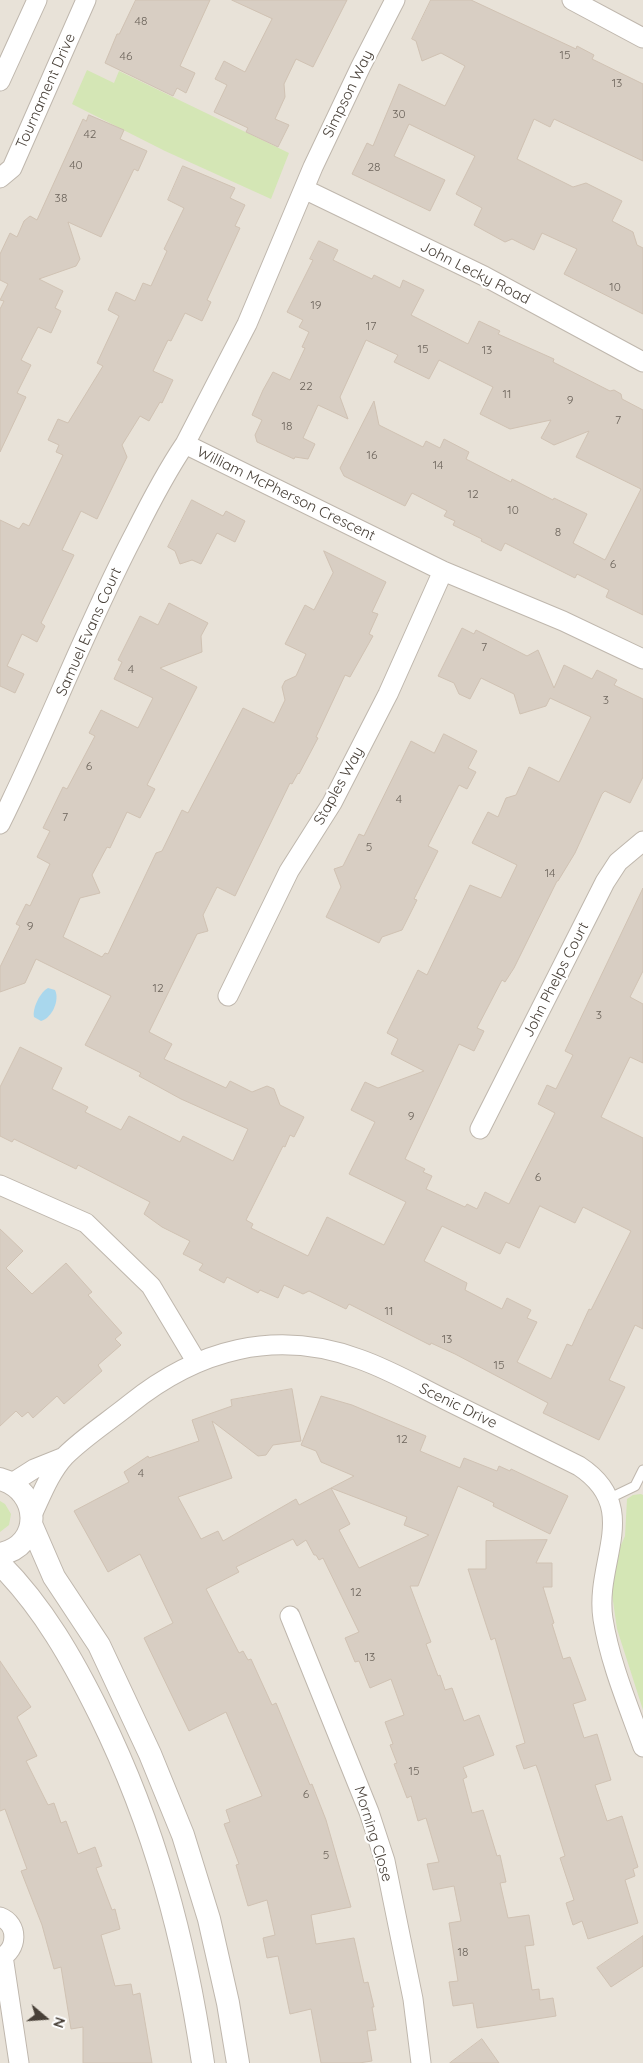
<!DOCTYPE html>
<style>
body{margin:0}
#map{position:relative;width:643px;height:2063px;overflow:hidden;background:#f4f0ea;font-family:Quicksand,sans-serif}
canvas{display:block}
.north{position:absolute;left:20px;top:1993px;width:50px;height:50px;-webkit-text-stroke:4px #fff;paint-order:stroke;rotate:108deg;font-size:14px;font-weight:700;line-height:20px;text-align:center;color:#484038}
.north::after{content:'';display:block;margin:auto;width:18px;height:22px;background:#484038;clip-path:polygon(50% 0,100% 100%,50% 72%,0 100%)}
</style>
<div id="map">
<canvas width="643" height="2063"></canvas>
<div class="north">N</div>
</div>
<script>
const ctx = document.querySelector('canvas').getContext('2d');
ctx.lineJoin = 'round';
function paint(path, color) {
  ctx.fillStyle = color;
  ctx.fill(path, 'evenodd');
}
function trace(path, color, width, dash) {
  ctx.strokeStyle = color;
  ctx.lineWidth = width;
  ctx.lineCap = dash ? 'butt' : 'round';
  ctx.setLineDash(dash || []);
  ctx.stroke(path);
}
function label(font, color, halo, rows, align = 'center') {
  ctx.font = font + ' Quicksand,sans-serif';
  ctx.lineWidth = 4.5;
  ctx.setLineDash([]);
  ctx.textBaseline = 'middle';
  ctx.strokeStyle = halo;
  ctx.fillStyle = color;
  for (const [text, x, y, turn = 0] of rows) {
    ctx.save();
    ctx.translate(x, y);
    ctx.rotate((+turn || 0) * Math.PI / 180);
    ctx.textAlign = isNaN(turn) ? turn : align;
    if (halo) ctx.strokeText(text, 0, 0);
    ctx.fillText(text, 0, 0);
    ctx.restore();
  }
}
const residential = new Path2D(`
 M0,0H643V2063H0Z`);
const green = new Path2D(`
 M87,70L114,83L119,71L289,153L271,199L165,151L72,104Z
 M641,1494L643,1495V1710L617,1629L611,1587L618,1552L625,1536L627,1499L633,1495Z
 M0,1501L5,1504L11,1514L9,1525L0,1532Z`);
const water = new Path2D(`
 M48,988L55,990C60,1000 52,1018 41,1021L34,1017C32,1009 40,992 48,988Z`);
const building = new Path2D(`
 M136,0H210L180,66L195,73L186,93L177,88L173,96L105,63L117,34H119Z
 M232,0H347L313,67L296,59L284,84L285,97L275,119L289,125L278,147L246,132L248,128L214,112L227,85L215,79L224,61L245,72L272,19Z
 M431,0H471L576,49L577,46L594,55L592,59L643,84V161L554,119L550,127L534,119L517,159L573,187L586,183L622,201L612,221L633,232L637,245L643,248V314L564,274L577,249L542,233L534,250L512,239L505,242L474,225L482,208L456,194L475,156L409,124L394,156L445,180L430,211L352,174L367,143L373,146L399,84L445,106L465,66L441,53L422,61L416,41L412,39Z
 M89,115L124,130L120,139L147,151L138,171L134,169L101,237L68,222L80,259L76,266L39,279L63,291L55,308L61,311L51,333L38,327L21,360L31,365L17,393L26,397L0,452V309L4,301L0,300L8,284L0,280V254L10,233L17,237L24,221L30,216L37,220L83,119L86,121Z
 M183,166L235,188L230,198L245,205L235,226L240,228L207,300L211,302L202,321L185,313L171,341L168,340L153,371L173,380L162,403L160,402L149,421L140,416L122,445L127,457L97,519L81,511L62,550L74,555L41,623L45,626L37,642L22,634L7,666L24,674L15,693L0,686V520L19,529L23,523L29,526L63,455L56,452L59,445L48,440L58,419L68,423L103,366L97,363L119,316L108,310L116,292L135,301L143,283L151,286L167,251L164,249L184,208L168,200Z
 M319,241L338,250L333,260L372,279L374,275L400,288L403,280L424,290L411,315L468,344L479,321L500,331L498,334L554,359L553,362L610,391L614,390L621,394L622,399L643,410V615L606,597L609,590L577,574L575,578L505,543L501,551L481,541L482,539L453,525L455,521L444,516L447,511L412,493L405,506L344,476L340,468L374,401L379,425L423,447L426,441L440,448L444,439L469,452L466,459L511,482L512,479L553,500L554,498L587,514L573,543L605,560L641,489L576,457L589,431L554,445L541,438L551,420L510,429L480,414L493,387L439,360L429,379L394,362L398,355L366,340L340,397L348,419L318,405L303,438L315,444L308,459L295,457L294,459L257,442L255,435L262,420L252,415L263,390L273,372L290,380L305,348L302,347L309,332L299,327L303,320L287,312L313,260L310,259Z
 M192,500L223,516L226,511L245,521L235,542L217,533L201,564L192,560L180,564L175,551L168,547Z
 M324,551L386,582L372,612L378,614L369,634L373,636L350,677L345,675L316,737L318,738L299,774L298,773L292,784L290,783L235,896L217,887L203,915L208,931L197,934L149,1032L172,1044L164,1059L226,1088L230,1081L252,1092L267,1086L274,1089L280,1105L304,1117L294,1137L290,1135L285,1147L283,1146L246,1220L253,1224L251,1228L308,1256L327,1217L384,1245L406,1202L349,1174L375,1122L351,1110L365,1082L378,1088L424,1071L391,1054L398,1039L387,1033L418,970L427,975L470,885L501,898L517,865L472,843L488,812L498,817L506,798L516,795L529,767L559,782L591,717L550,698L546,706L520,714L514,694L481,678L470,699L459,694L454,683L438,676L462,628L474,634L476,630L527,656L538,650L554,688L564,665L592,679L597,670L617,680L614,685L643,699V777L630,803L605,791L602,794L575,853L558,881H557L514,968L505,982L502,980L477,1028L484,1031L474,1051L459,1044L405,1159L425,1169L423,1172L432,1176L426,1189L465,1207L467,1204L477,1209L485,1192L509,1204L555,1113L538,1104L547,1085L556,1089L573,1055L565,1051L643,888V971L630,997L643,1004V1063L630,1057L601,1117L643,1138V1329L635,1325L609,1380L625,1387L599,1440L543,1413L548,1403L455,1354L431,1343L430,1345L349,1304L346,1309L309,1291L303,1294L284,1285L278,1298L260,1290L258,1293L227,1277L224,1283L199,1270L203,1264L183,1254L190,1241L162,1227L144,1214L150,1202L78,1165L76,1169L14,1139L12,1142L0,1136V1087L20,1047L62,1068L52,1089L88,1107L85,1112L121,1130L129,1116L180,1142L183,1136L233,1161L248,1129L181,1099L139,1076L141,1073L85,1045L111,996L36,959L25,983L0,992V967L20,926L16,924L26,904L30,906L50,864L37,857L50,831L43,828L63,787L67,789L95,736L89,733L101,710L138,728L153,698L114,679L122,662L118,660L140,616L158,625L169,603L208,623L201,636L202,652L160,668L197,687L147,785L155,789L140,818L127,812L110,848L107,847L92,875L100,893L80,898L63,937L102,957L105,953L108,954L156,853L162,851L182,810L188,813L243,708L274,723L285,700L282,687L285,681L296,676L306,654L285,644L305,605L314,610L333,573ZM540,1206L575,1223L583,1207L631,1231L591,1310L589,1309L572,1346L567,1344L551,1379L517,1362L537,1322L527,1318L531,1310L507,1298L502,1309L465,1290L467,1283L424,1261L442,1226L500,1254L506,1242L519,1248Z
 M444,734L477,751L468,768L476,772L467,789L459,785L428,846L438,851L414,899L417,900L402,930L382,937L379,943L326,917L341,887L334,869L343,866L359,834L364,836L411,741L434,753Z
 M0,1229L23,1251L6,1268L32,1294L66,1263L92,1292L88,1295L122,1333L115,1339L121,1345L98,1365L102,1371L64,1404L57,1396L33,1418L28,1412L22,1417L16,1411L0,1426Z
 M292,1389L301,1441L273,1445L266,1455L258,1456L212,1421L232,1478L178,1497L201,1539L218,1531L223,1541L296,1499L299,1505L331,1488L350,1524L339,1530L359,1568L429,1535L404,1525L407,1517L331,1488L354,1476L321,1462L316,1451L301,1445L321,1396L352,1405L426,1436L420,1451L460,1468L464,1458L497,1471L499,1466L510,1471L511,1469L568,1496L550,1534L493,1506L494,1503L458,1486L418,1586H410L431,1642L426,1644L438,1676L440,1675L445,1690L452,1688L464,1721L479,1715L494,1755L463,1767L467,1777L463,1779L472,1813L483,1810L497,1856L500,1855L506,1882L500,1883L508,1918L529,1915L534,1945L525,1946L532,1990L539,1989L540,2000L553,1998L556,2016L477,2028L473,2003L453,2006L449,1982L458,1981L449,1923L461,1921L454,1886L433,1890L427,1864L439,1862L426,1818L418,1821L411,1796L407,1798L394,1764L397,1763L390,1745L393,1744L385,1722L404,1715L391,1679L370,1688L359,1661L355,1662L345,1638L359,1632L323,1558L319,1560L316,1555H314L306,1540L297,1546L293,1539L236,1567L239,1572L206,1589L239,1653L243,1651L248,1660L251,1659L272,1705L276,1703L310,1785L312,1784L326,1820L351,1907L311,1915L316,1944L354,1938L364,1983L368,1982L374,2007H372L376,2030L367,2031L372,2061L359,2063H321L311,2009L290,2014L278,1956L267,1958L263,1938L275,1935L267,1900L248,1906L236,1865L239,1864L224,1824L230,1822L226,1810L262,1796L226,1712L189,1731L144,1638L173,1623L140,1554L108,1572L74,1511L129,1482L124,1472L148,1456L149,1458L199,1441L192,1420L232,1406L231,1400Z
 M547,1540L536,1563H552V1587H543L554,1623L552,1624L563,1659L570,1657L586,1700L573,1704L584,1738L597,1734L611,1780L595,1785L607,1821L622,1816L638,1867L633,1869L635,1876L625,1880L638,1923L588,1939L582,1921L573,1925L566,1903L574,1900L560,1858L565,1856L539,1773L536,1765L524,1769L516,1746L525,1743L495,1638L491,1640L468,1569H486V1541Z
 M0,1661L31,1707L17,1717L37,1756L26,1761L48,1805L54,1803L61,1823L66,1821L78,1854L95,1847L102,1866L96,1868L112,1910L115,1909L120,1929L101,1935L115,1986L131,1984L133,1995L140,1993L152,2063H83V2027L71,2029L61,1967L54,1969L42,1925L21,1871L27,1869L5,1809L0,1811Z
 M643,1936V1966L611,1987L597,1968Z
 M482,2039L499,2063H450Z`);
const service = new Path2D(`
 M610,1498L635,1486L643,1470`);
const minor = new Path2D(`
 M395,0L361,66L313,167L247,324L185,444L443,571L563,621L643,659
 M572,0L643,38
 M0,81L37,0
 M0,178L12,168L86,0
 M304,189L484,276L643,362
 M0,824C48,728 85,628 135,533C150,503 166,472 185,444
 M228,996L289,871L332,803L388,694L443,571
 M480,1129L605,882L618,862L643,841
 M0,1185L86,1223L151,1286L196,1361
 M12,1483L34,1469L64,1457
 M32,1515C41,1496 50,1472 65,1456C84,1437 109,1421 130,1404C197,1350 275,1328 359,1359C388,1369 416,1385 444,1399C489,1421 534,1444 579,1466C643,1508 594,1561 603,1619C610,1663 628,1705 643,1747
 M290,1616L369,1812L385,1861L413,1999L421,2063
 M0,1917C19,1924 18,1950 0,1958
 M3,1956L19,2063`);
const tertiary = new Path2D(`
 M0,1479C41,1490 43,1546 0,1554
 M31,1524L54,1577L99,1645L150,1754L183,1835L209,1919L228,2003L238,2063
 M0,1564C43,1607 73,1660 100,1715C155,1827 185,1940 203,2063`);
const numberNames = [
 ["48",141,21],
 ["15",565,55],
 ["46",126,56],
 ["13",617,83],
 ["30",399,114],
 ["42",90,134],
 ["40",76,165],
 ["28",374,167],
 ["38",61,198],
 ["10",615,287],
 ["19",316,305],
 ["17",371,326],
 ["15",423,349],
 ["13",487,350],
 ["22",306,386],
 ["11",507,394],
 ["9",570,400],
 ["7",618,420],
 ["18",287,426],
 ["16",372,455],
 ["14",438,465],
 ["12",473,494],
 ["10",513,510],
 ["8",558,532],
 ["6",613,564],
 ["7",484,647],
 ["4",131,669],
 ["3",606,700],
 ["6",89,766],
 ["4",399,799],
 ["7",65,817],
 ["5",369,847],
 ["14",550,873],
 ["9",30,926],
 ["12",158,988],
 ["3",599,1015],
 ["9",411,1116],
 ["6",538,1177],
 ["11",389,1311],
 ["13",447,1339],
 ["15",499,1365],
 ["12",402,1439],
 ["4",141,1473],
 ["12",356,1592],
 ["13",370,1657],
 ["15",414,1771],
 ["6",306,1794],
 ["5",326,1855],
 ["18",463,1952]
];
const streetNames = [
 ["Tournament Drive",46,91,-66],
 ["Simpson Way",348,94,-64],
 ["John Lecky Road",475,273,27],
 ["William McPherson Crescent",286,494,26],
 ["Samuel Evans Court",89,632,-66],
 ["Staples Way",339,786,-61],
 ["John Phelps Court",556,980,-63],
 ["Scenic Drive",458,1406,26],
 ["Morning Close",373,1834,73]
];
paint(residential, '#e8e2d8');
paint(green, '#d4e6b5');
paint(water, '#a9d7ed');
paint(building, '#d8cec3');
trace(building, '#d0c2b3', 1);
trace(service, '#bfb7ad', 11);
trace(minor, '#bfb7ad', 21);
trace(tertiary, '#bfb7ad', 24);
trace(service, '#fff', 9);
trace(minor, '#fff', 19);
trace(tertiary, '#fff', 22);
label('12px', '#6c645b', null, numberNames);
label('15px', '#484038', '#fff', streetNames);
</script>
